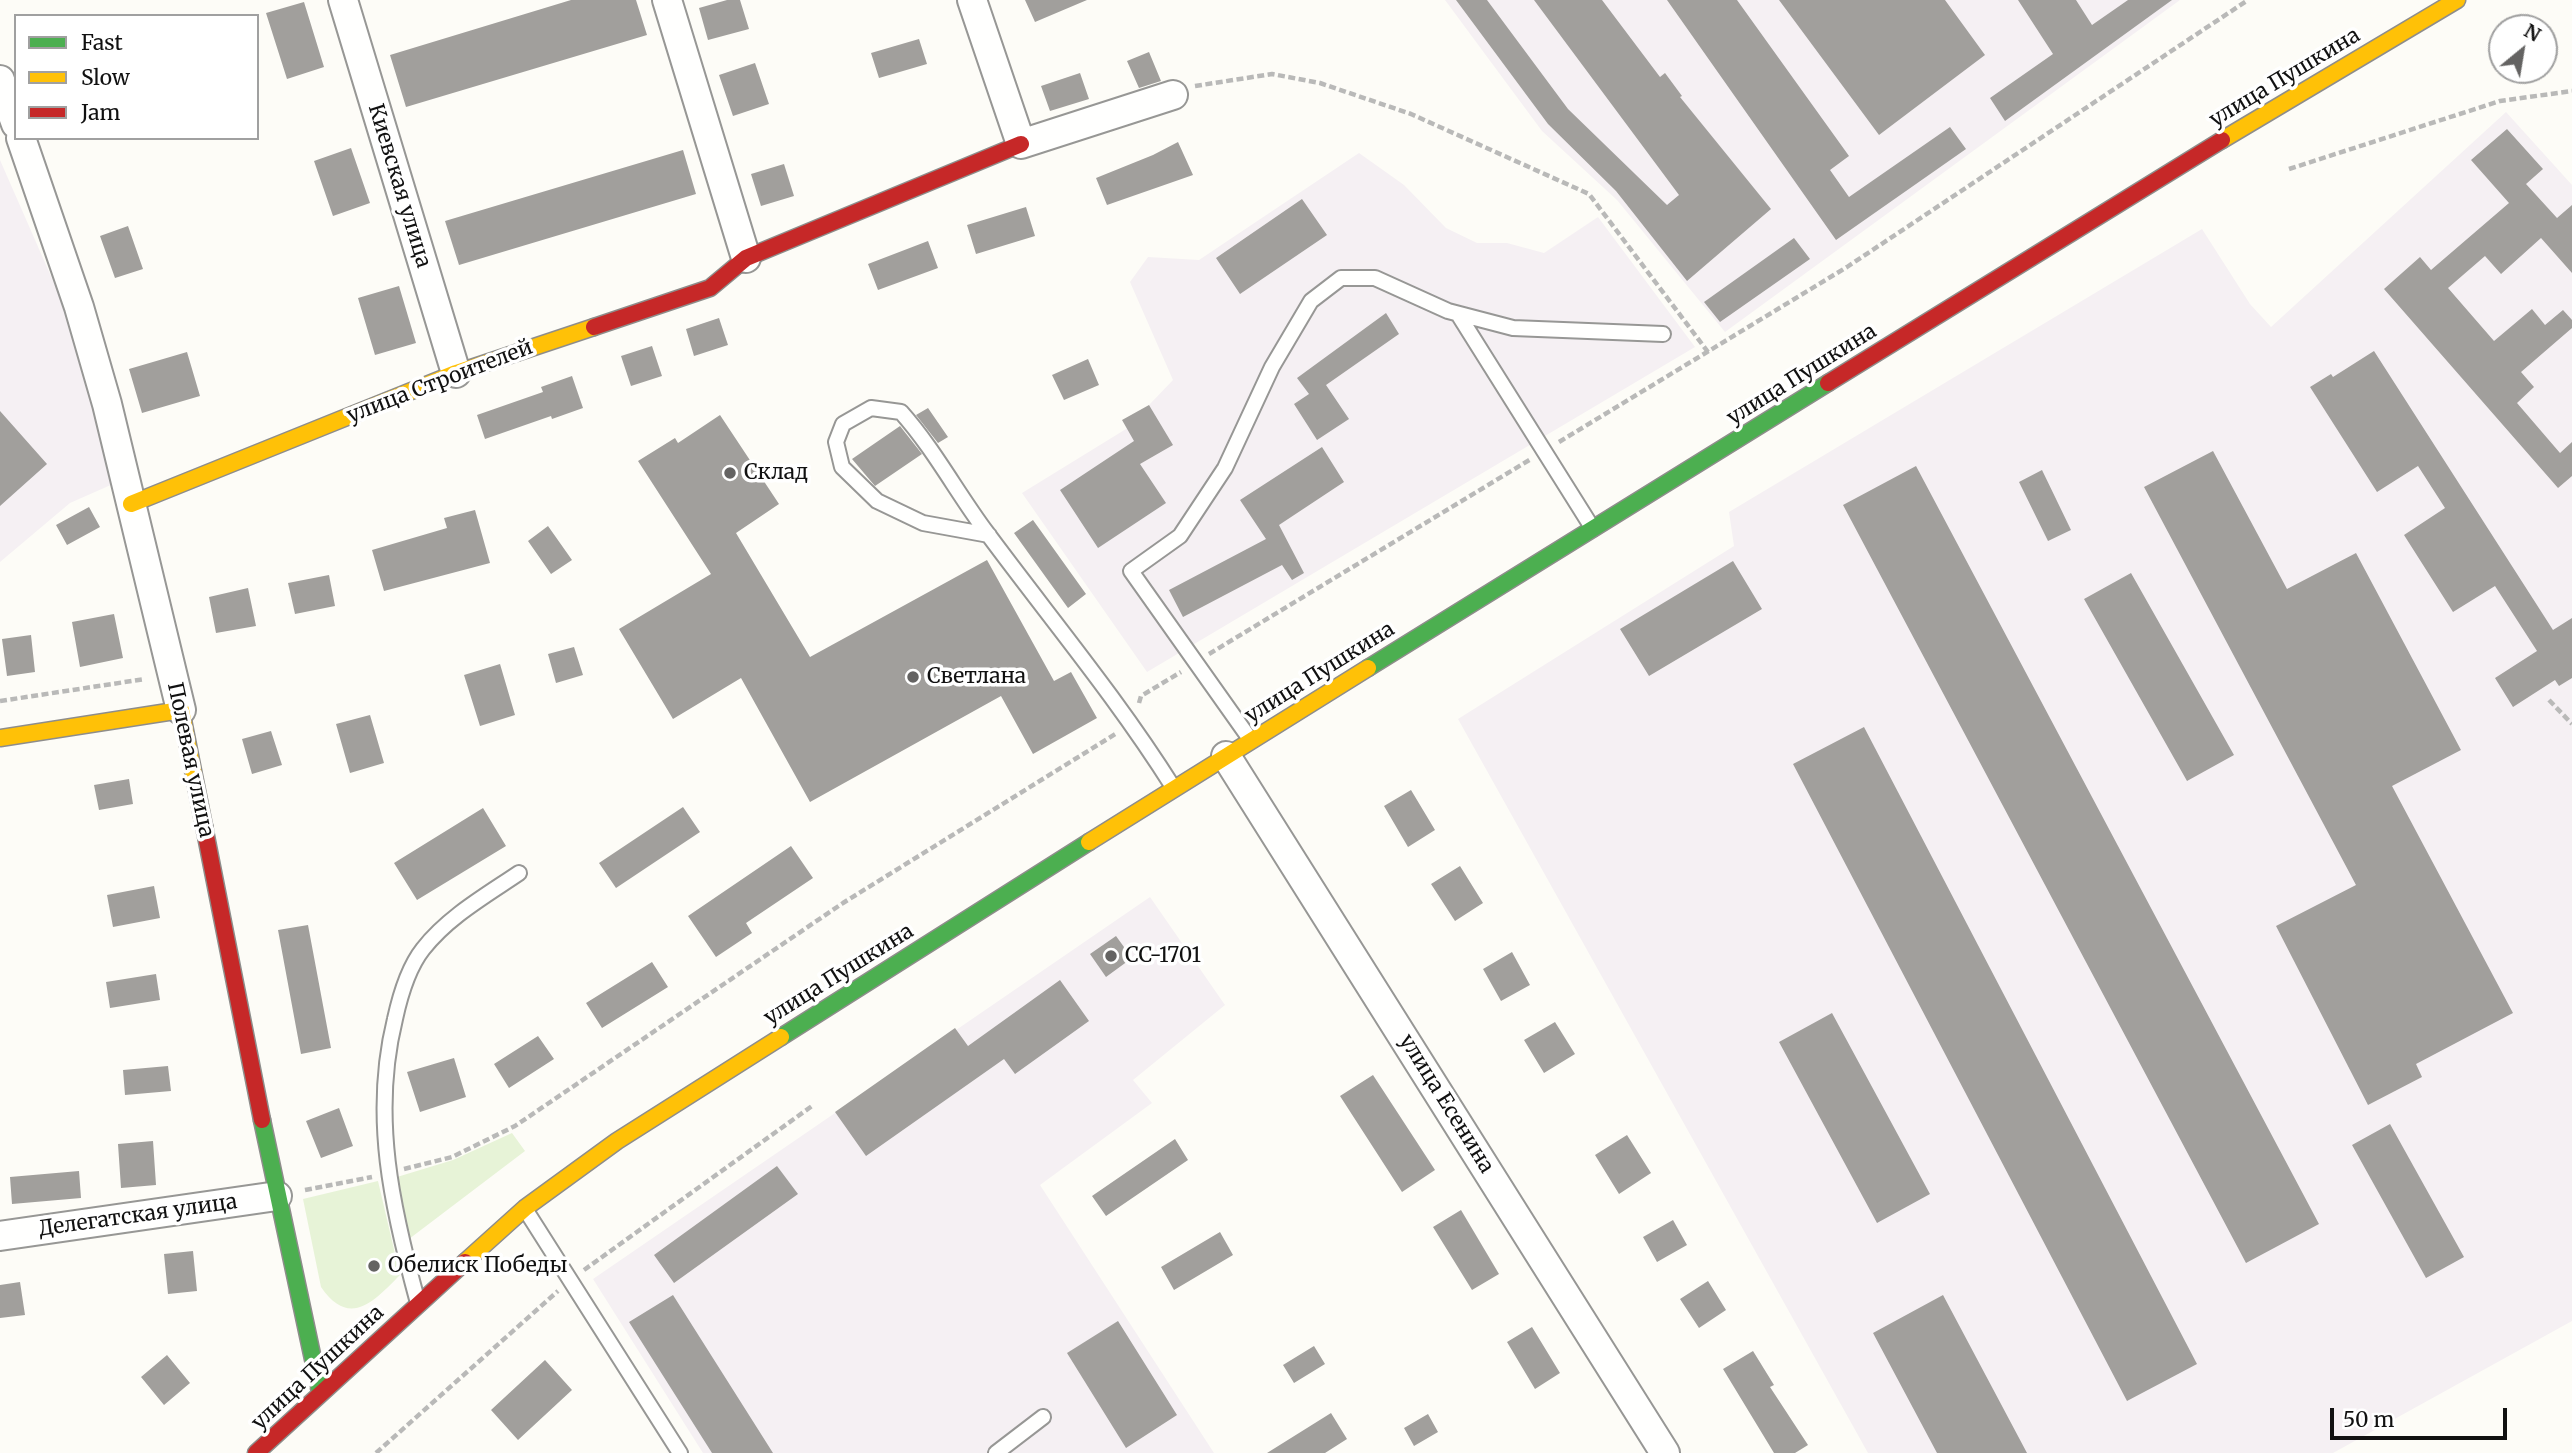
<!DOCTYPE html>
<meta charset="utf-8">
<style>
body{margin:0}
#map{position:relative;width:2572px;height:1453px;overflow:hidden;background:#fdfcf7;font-family:Merriweather,serif}
canvas{display:block}
.legend{position:absolute;left:14px;top:14px;width:245px;height:126px;box-sizing:border-box;background:#fff;border:2px solid #a0a0a0;margin:0;padding:9px 12px;list-style:none;font-size:21px;color:#111}
.legend li{display:flex;align-items:center;gap:14px;height:35px}
.legend b{width:35px;border:2px solid #a0a0a0}
.north{position:absolute;left:2488px;top:14px;width:70px;height:70px;box-sizing:border-box;background:#fff;border:2px solid #a0a0a0;border-radius:50%;rotate:30deg;font-size:19px;font-weight:700;line-height:28px;text-align:center;color:#111}
.north::after{content:'';display:block;margin:auto;width:24px;height:32px;background:#646362;clip-path:polygon(50% 0,100% 100%,50% 72%,0 100%)}
.scale{position:absolute;left:2330px;top:1408px;width:177px;height:32px;box-sizing:border-box;border:4px solid #111;border-top:0;padding-left:9px;font-size:21px;line-height:24px;white-space:nowrap;color:#111;-webkit-text-stroke:5px #fff;paint-order:stroke}
</style>
<div id="map">
<canvas width="2572" height="1453"></canvas>
<ul class="legend">
<li><b style="height:9px;background:#4caf50"></b>Fast</li>
<li><b style="height:9px;background:#ffc107"></b>Slow</li>
<li><b style="height:9px;background:#c62828"></b>Jam</li>
</ul>
<div class="north">N</div>
<div class="scale">50 m</div>
</div>
<script>
const ctx = document.querySelector('canvas').getContext('2d');
ctx.lineJoin = 'round';
function paint(path, color) {
  ctx.fillStyle = color;
  ctx.fill(path, 'evenodd');
}
function trace(path, color, width, dash) {
  ctx.strokeStyle = color;
  ctx.lineWidth = width;
  ctx.lineCap = dash ? 'butt' : 'round';
  ctx.setLineDash(dash || []);
  ctx.stroke(path);
}
function label(font, color, halo, rows, align = 'center') {
  ctx.font = font + ' Merriweather,serif';
  ctx.lineWidth = 7;
  ctx.setLineDash([]);
  ctx.textBaseline = 'middle';
  ctx.strokeStyle = halo;
  ctx.fillStyle = color;
  for (const [text, x, y, turn = 0] of rows) {
    ctx.save();
    ctx.translate(x, y);
    ctx.rotate((+turn || 0) * Math.PI / 180);
    ctx.textAlign = isNaN(turn) ? turn : align;
    if (halo) ctx.strokeText(text, 0, 0);
    ctx.fillText(text, 0, 0);
    ctx.restore();
  }
}
const industrial = new Path2D(`
 M1445,0H2180L1725,332L1617,200L1542,131Z
 M2506,112L2572,185V1321L2333,1453H1868L1458,719L1734,546L1729,512L2202,229L2250,304L2271,327Z
 M1359,153L1404,185L1446,228L1477,243H1507L1544,253L1598,217L1695,347L1147,672L1022,493L1126,429L1173,380L1130,282L1148,257L1199,260Z
 M0,160L64,306L113,484L70,503L0,562Z
 M1150,897L1225,1005L1133,1080L1152,1103L1040,1185L1214,1453H703L593,1279Z`);
const green = new Path2D(`
 M512,1133L525,1151L409,1239L397,1177L453,1160Z
 M378,1181L400,1275C374,1301 350,1329 321,1287L303,1199Z`);
const building = new Path2D(`
 M571,0H636L647,35L406,107L390,55Z
 M727,0H740L749,29L708,40L699,8Z
 M1025,0H1087L1035,22Z
 M1456,0H1487L1568,109L1667,205L1679,195L1534,0H1602L1660,77L1665,73L1682,96L1680,97L1771,209L1687,281L1616,191L1548,124Z
 M1667,0H1737L1849,156L1830,170L1849,197L1950,127L1966,149L1836,240Z
 M1779,0H1945L1985,55L1879,135Z
 M2018,0H2076L2092,25L2128,0H2172L2005,121L1990,98L2053,54Z
 M304,2L324,67L287,79L266,13Z
 M919,39L927,64L879,78L871,53Z
 M1149,52L1161,81L1139,88L1127,61Z
 M755,63L769,104L733,116L719,75Z
 M1080,73L1089,99L1050,111L1041,86Z
 M2507,129L2543,169L2526,184L2557,218L2572,205V273L2541,238L2501,274L2485,256L2448,288L2494,341L2532,309L2545,325L2563,310L2572,320V328L2521,372L2534,387L2517,403L2560,453L2572,442V476L2558,488L2384,289L2420,257L2431,270L2509,203L2471,160Z
 M1178,142L1193,175L1107,205L1096,178L1153,155Z
 M351,148L370,203L333,216L314,161Z
 M683,150L696,194L459,265L445,221Z
 M784,164L794,196L761,206L751,174Z
 M1302,199L1327,235L1240,294L1216,258Z
 M1026,207L1035,236L976,254L967,225Z
 M128,226L143,269L115,278L100,236Z
 M1794,238L1810,259L1720,322L1704,302Z
 M928,241L938,268L878,290L868,264Z
 M399,286L416,343L375,355L358,298Z
 M1386,313L1399,334L1326,385L1349,419L1317,440L1294,404L1309,394L1297,378Z
 M719,318L728,345L694,356L686,329Z
 M652,346L662,376L631,386L621,356Z
 M2374,351L2553,630L2572,618V678L2559,686L2555,680L2513,707L2495,678L2537,651L2495,586L2453,612L2404,535L2445,508L2418,466L2377,492L2310,387L2331,374L2333,377Z
 M187,352L200,396L142,413L129,369Z
 M1088,359L1099,385L1064,400L1052,375Z
 M572,376L583,408L552,419L551,416L485,439L477,415L543,392L541,387Z
 M1149,405L1173,445L1140,464L1166,503L1098,548L1060,490L1134,441L1122,420Z
 M928,408L948,437L938,443L916,415Z
 M0,411L47,464L0,506Z
 M720,415L779,504L736,533L810,657L987,560L1054,681L1071,672L1097,718L1033,754L1001,696L810,802L741,678L673,719L619,629L711,574L638,461L675,438L678,443Z
 M900,426L922,454L875,486L852,459Z
 M1322,447L1344,482L1279,525L1304,573L1292,580L1282,565L1183,617L1169,590L1266,539L1240,500Z
 M2213,451L2287,589L2356,553L2461,750L2392,786L2513,1013L2416,1064L2422,1077L2368,1105L2276,926L2356,885L2144,487Z
 M1916,466L2319,1224L2246,1263L1843,505Z
 M2042,470L2071,530L2048,541L2019,482Z
 M89,507L100,527L67,545L56,525Z
 M475,510L490,563L384,591L372,550L447,528L444,518Z
 M1033,520L1086,594L1068,608L1014,533Z
 M548,526L572,560L551,574L528,541Z
 M1733,561L1762,609L1649,676L1620,629Z
 M2131,573L2234,755L2187,781L2084,599Z
 M329,575L335,606L295,614L288,583Z
 M248,588L256,626L216,633L209,597Z
 M114,614L123,658L80,667L72,622Z
 M31,635L35,672L7,676L2,639Z
 M574,647L583,675L556,683L548,654Z
 M500,664L515,715L480,726L464,675Z
 M370,715L384,763L350,773L336,724Z
 M1864,727L2197,1364L2127,1401L1793,764Z
 M271,731L282,765L252,774L242,739Z
 M129,779L133,804L99,810L94,785Z
 M1411,790L1435,830L1408,847L1384,806Z
 M683,807L700,832L616,888L599,863Z
 M483,808L506,846L417,900L394,863Z
 M791,846L813,878L746,923L752,933L716,957L688,916Z
 M1460,866L1483,903L1455,921L1431,884Z
 M154,886L160,918L113,927L107,895Z
 M308,925L331,1048L301,1054L278,930Z
 M1116,936L1132,958L1106,977L1090,954Z
 M1512,952L1530,985L1501,1001L1483,969Z
 M652,962L668,987L602,1028L586,1003Z
 M156,974L160,1000L110,1008L106,982Z
 M1060,980L1089,1021L1015,1074L1004,1059L866,1156L835,1112L955,1028L968,1046Z
 M1832,1013L1930,1194L1877,1223L1779,1042Z
 M1555,1022L1575,1054L1544,1073L1524,1040Z
 M538,1036L554,1059L509,1088L494,1064Z
 M454,1058L466,1097L420,1112L407,1072Z
 M168,1066L171,1091L125,1095L123,1070Z
 M1373,1075L1435,1170L1402,1192L1340,1096Z
 M339,1108L353,1146L321,1158L306,1121Z
 M2390,1124L2464,1257L2426,1278L2352,1145Z
 M1627,1135L1651,1173L1619,1194L1595,1155Z
 M1175,1139L1188,1160L1106,1216L1092,1196Z
 M153,1141L156,1185L121,1188L118,1144Z
 M777,1166L798,1194L674,1283L654,1255Z
 M79,1171L81,1198L12,1204L10,1177Z
 M1461,1210L1499,1274L1472,1290L1433,1227Z
 M1673,1220L1687,1245L1657,1262L1643,1237Z
 M1220,1232L1233,1255L1174,1290L1161,1267Z
 M193,1251L197,1291L168,1294L164,1254Z
 M1708,1281L1726,1310L1699,1328L1680,1299Z
 M20,1282L25,1315L0,1318V1285Z
 M673,1295L773,1453H712L629,1322Z
 M1943,1295L2027,1453H1937L1873,1333Z
 M1118,1321L1177,1415L1126,1448L1067,1353Z
 M1532,1327L1560,1373L1535,1389L1507,1342Z
 M1314,1346L1325,1364L1294,1383L1283,1365Z
 M1753,1351L1774,1385L1770,1387L1808,1445L1795,1453H1774L1723,1369Z
 M167,1355L190,1383L164,1405L141,1377Z
 M545,1360L572,1390L518,1440L491,1410Z
 M1331,1413L1347,1439L1325,1453H1267Z
 M1428,1414L1438,1432L1414,1446L1404,1428Z`);
const path = new Path2D(`
 M1195,86L1272,74L1320,83L1411,114L1589,194L1708,352
 M2289,169L2500,101L2572,91
 M1559,442L1847,267L2248,0
 M1209,654L1531,459
 M2549,700L2572,724
 M0,701L145,679
 M1139,703L1141,696L1181,672
 M404,1169L452,1157L515,1126L843,903L1117,733
 M305,1190L372,1177
 M584,1270L812,1106
 M376,1453L558,1291`);
const lane = new Path2D(`
 M1458,314L1593,529
 M989,535L923,523L877,501L842,467L836,442L843,424L871,408L901,412C934,449 957,493 987,533C1050,618 1117,698 1173,787
 M1250,739L1131,571L1180,536L1225,468L1272,367L1311,301L1341,278H1375L1448,311L1513,328L1663,334
 M525,1209L680,1453
 M418,1303C392,1208 371,1116 395,1019C400,996 408,968 423,949C448,917 485,896 519,873
 M996,1453L1043,1417`);
const street = new Path2D(`
 M343,0L456,373
 M667,0L746,258
 M972,0L1021,144L1173,95
 M0,80L16,124
 M21,138L79,307L107,404L181,710
 M1226,756L1665,1453
 M0,1236L277,1196`);
const fast = new Path2D(`
 M1368,668L1828,383
 M781,1037L1089,842
 M262,1120L320,1392`);
const slow = new Path2D(`
 M2222,140L2457,0
 M131,504L456,373L594,327
 M0,738L181,710L204,826
 M1089,842L1368,668
 M465,1262L525,1208L617,1141L781,1037`);
const jam = new Path2D(`
 M594,327L710,288L746,258L1021,144
 M1828,383L2222,140
 M204,826L262,1120
 M256,1453L465,1262`);
const markers = [
 [730,473,7,"#646362"],
 [913,677,7,"#646362"],
 [1111,956,7,"#646362"],
 [374,1266,7,"#646362"]
];
const streetNames = [
 ["улица Пушкина",2285,78,-31],
 ["Киевская улица",399,186,73],
 ["улица Пушкина",1802,375,-32],
 ["улица Строителей",440,382,-21],
 ["улица Пушкина",1320,673,-32],
 ["Полевая улица",190,760,78],
 ["улица Пушкина",839,975,-32],
 ["улица Есенина",1446,1104,58],
 ["Делегатская улица",138,1216,-8],
 ["улица Пушкина",318,1368,-43]
];
const poiNames = [
 ["Склад",744,473],
 ["Светлана",927,677],
 ["СС-1701",1125,956],
 ["Обелиск Победы",388,1266]
];
paint(industrial, '#f5f0f3');
paint(green, '#e7f3d7');
paint(building, '#a19f9c');
trace(lane, '#979795', 18);
trace(street, '#979795', 32);
trace(fast, '#8e8d8b', 19);
trace(slow, '#8e8d8b', 19);
trace(jam, '#8e8d8b', 19);
trace(path, '#b9b9b8', 4.5, [7, 3.5]);
trace(lane, '#fffffe', 14);
trace(street, '#fffffe', 28);
trace(fast, '#4caf50', 16);
trace(slow, '#ffc107', 16);
trace(jam, '#c62828', 16);
for (const [x, y, r, color] of markers) {
  const dot = new Path2D();
  dot.arc(x, y, r, 0, 2 * Math.PI);
  ctx.fillStyle = color;
  ctx.fill(dot);
  trace(dot, '#fff', 2.5);
}
label('21px', '#111', '#fff', streetNames);
label('21px', '#111', '#fff', poiNames, 'left');
</script>
